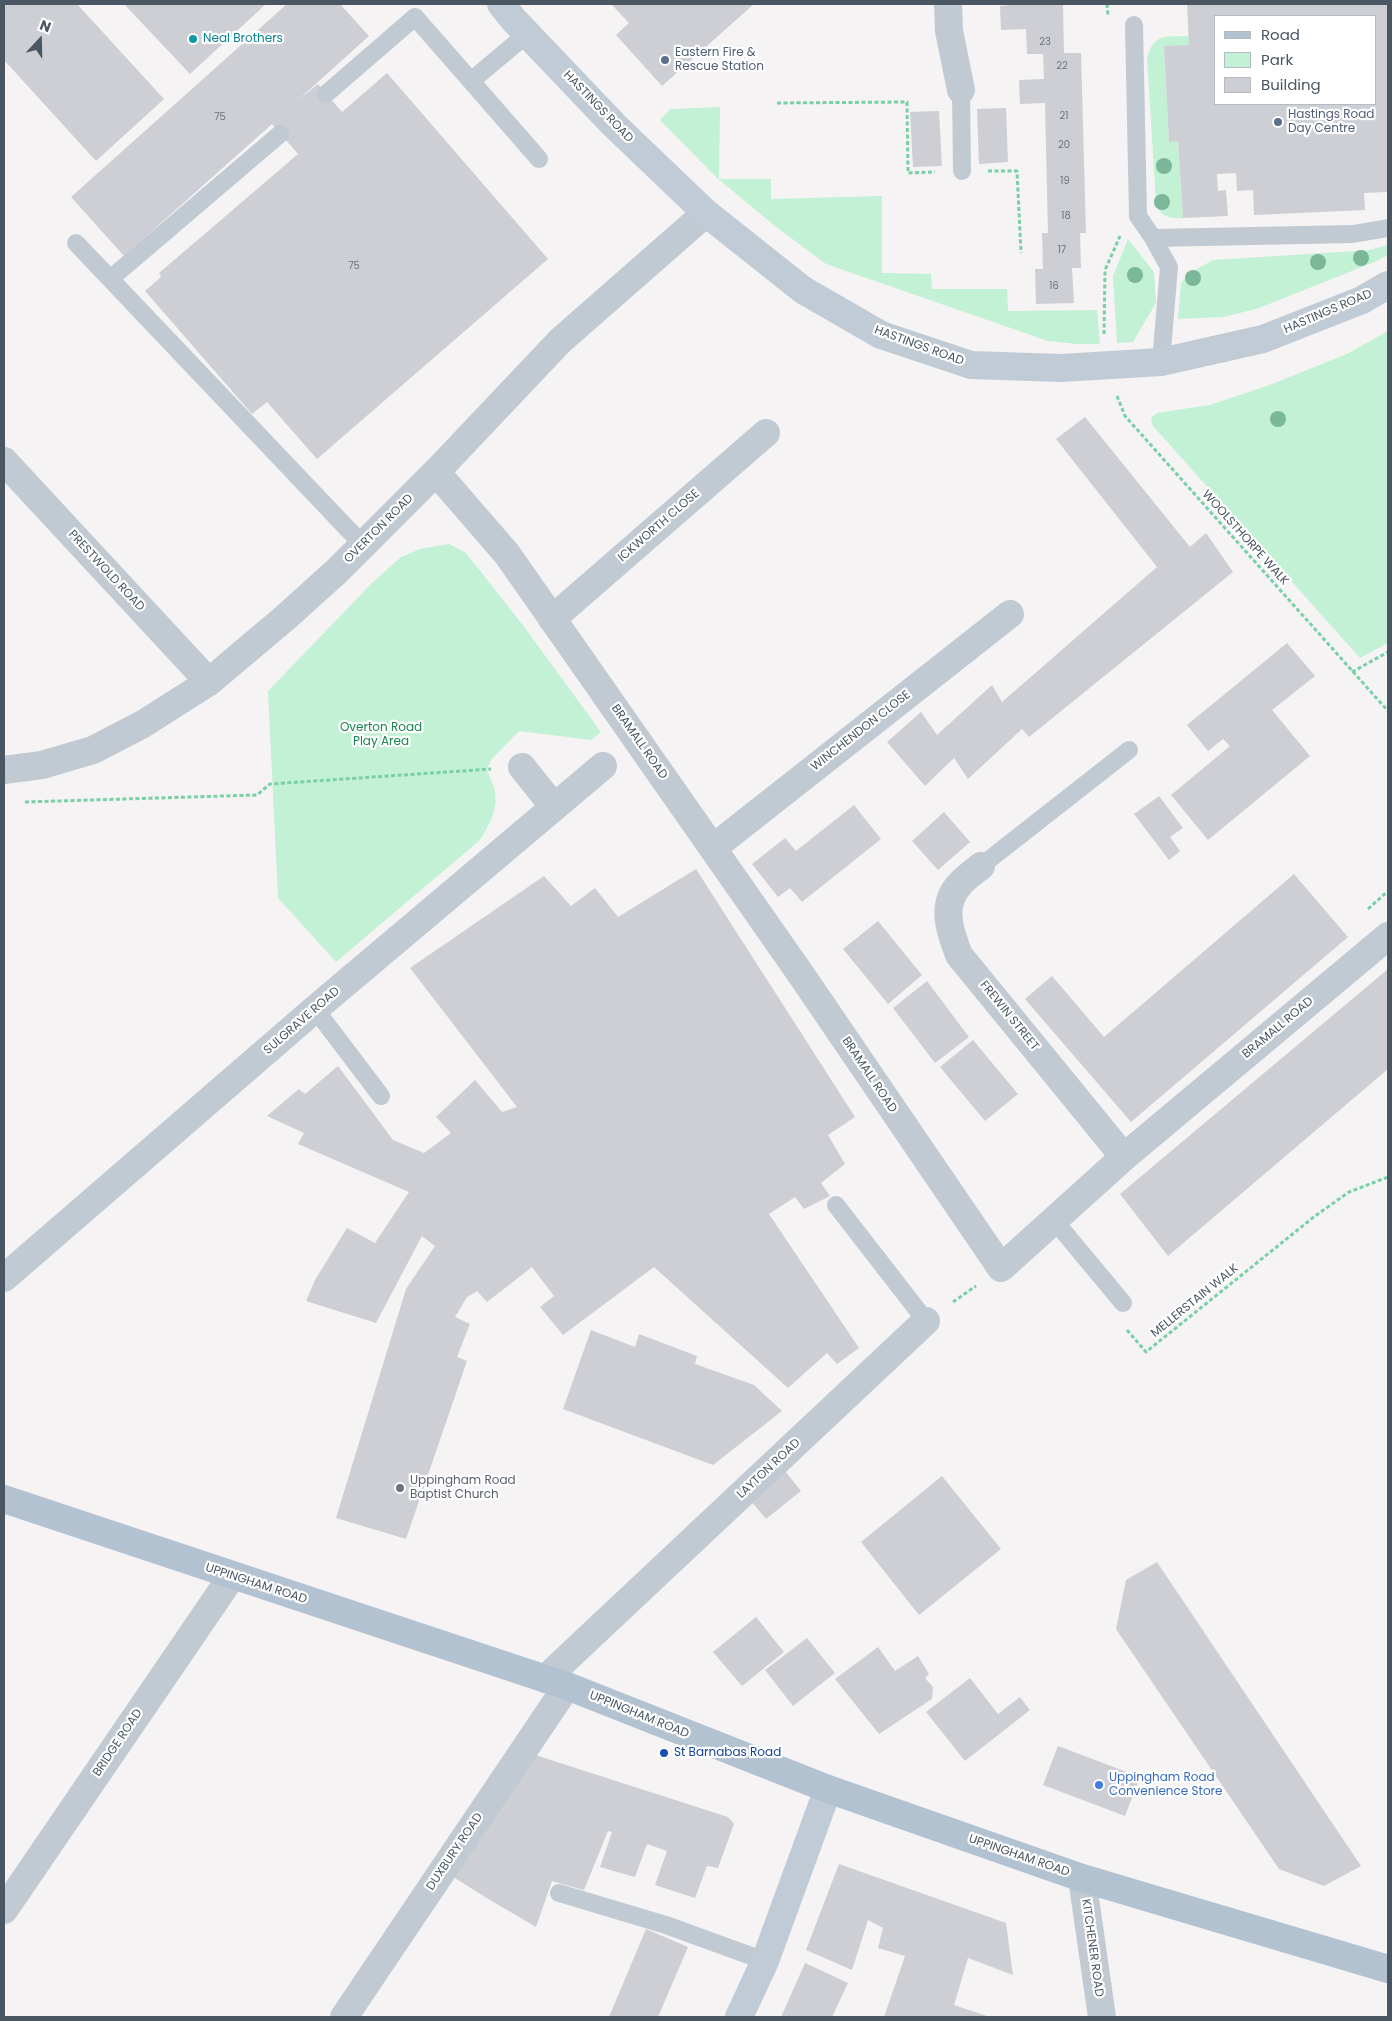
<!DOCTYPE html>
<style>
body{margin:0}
#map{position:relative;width:1392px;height:2021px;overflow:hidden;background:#f5f3f3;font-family:Poppins,sans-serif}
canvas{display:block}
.frame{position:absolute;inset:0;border:5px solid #4a5661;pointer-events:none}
.legend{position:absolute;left:1214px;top:15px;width:162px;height:90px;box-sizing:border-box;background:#fff;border:1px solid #b7bbc0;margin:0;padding:6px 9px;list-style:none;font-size:15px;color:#4a5661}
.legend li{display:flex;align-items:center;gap:10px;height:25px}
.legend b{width:25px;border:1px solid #b7bbc0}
.north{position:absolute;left:15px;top:15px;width:50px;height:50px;-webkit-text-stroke:4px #fff;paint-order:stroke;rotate:21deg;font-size:14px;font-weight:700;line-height:20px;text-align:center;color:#4a5661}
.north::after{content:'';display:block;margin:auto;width:18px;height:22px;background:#4a5661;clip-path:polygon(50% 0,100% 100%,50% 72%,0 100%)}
</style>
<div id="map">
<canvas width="1392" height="2021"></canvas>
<div class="frame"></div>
<ul class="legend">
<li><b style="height:6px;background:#b3c2d1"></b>Road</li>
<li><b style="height:14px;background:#c3f1d5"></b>Park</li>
<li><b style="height:14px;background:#cdcfd5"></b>Building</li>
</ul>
<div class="north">N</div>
</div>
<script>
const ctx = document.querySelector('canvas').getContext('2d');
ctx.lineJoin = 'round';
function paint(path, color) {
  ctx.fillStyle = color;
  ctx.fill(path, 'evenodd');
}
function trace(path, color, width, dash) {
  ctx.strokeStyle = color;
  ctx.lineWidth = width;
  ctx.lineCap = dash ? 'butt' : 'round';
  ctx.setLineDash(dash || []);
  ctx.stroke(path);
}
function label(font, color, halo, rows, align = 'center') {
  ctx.font = font + ' Poppins,sans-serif';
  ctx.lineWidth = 4.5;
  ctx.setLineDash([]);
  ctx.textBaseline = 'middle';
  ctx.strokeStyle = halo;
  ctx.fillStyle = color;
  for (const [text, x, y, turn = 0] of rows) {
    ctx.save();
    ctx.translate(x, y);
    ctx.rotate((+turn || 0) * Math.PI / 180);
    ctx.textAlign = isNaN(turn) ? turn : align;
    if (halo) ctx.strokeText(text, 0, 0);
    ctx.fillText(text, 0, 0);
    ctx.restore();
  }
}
const green = new Path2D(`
 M1189,36V45L1164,47L1169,141H1178L1183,218C1170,219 1161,217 1156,204L1147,57C1155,32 1167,37 1189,36Z
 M720,107L719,179H771V199L882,196V273L931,274L932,289H1007L1008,311L1097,310L1100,344H1077L1048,341L826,264L775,226L716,177L660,120L670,109Z
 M1128,239L1154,272L1156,303L1133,342L1117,343L1113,276Z
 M1388,245V255L1377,261L1259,308L1224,317L1178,319L1181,283L1190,273L1213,260L1370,250Z
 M1388,331V643L1360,658L1153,426L1151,418L1157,413L1210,405L1267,386L1347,354Z
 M449,544L466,553L522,624L601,732L591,740L519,731L491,760L487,769C489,777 494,785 495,792C498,810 489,825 480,840L336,962L278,898L268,691L372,583L401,557L420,549Z`);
const building = new Path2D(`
 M4,4H77L164,99L96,161L4,60Z
 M124,4H266L190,74Z
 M287,4H340L369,36L298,100L318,84L342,112L387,73L548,259L317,459L267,402L252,414L145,291L161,277L159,273L298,154L272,124L124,256L71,197Z
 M611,4H754L662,86L616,35L629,23Z
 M1025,4H1063L1064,53H1081L1086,233H1080L1081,268H1072L1074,303L1036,304L1035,269H1043L1042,233H1048L1045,103L1020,104L1019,80L1044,79L1043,54H1027L1026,29L1001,30L1000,6Z
 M1187,4H1388V192L1364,193L1365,210L1254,215L1253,190L1237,191L1236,173L1217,174L1218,191L1226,190L1228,216L1183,218L1178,141L1169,142L1164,46L1189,45ZM1216,16H1376V104H1216Z
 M1006,108L1008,162L979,164L977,109Z
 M939,111L942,166L913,167L910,112Z
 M1085,417L1190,547L1206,533L1233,572L1029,737L1022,729L968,779L954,758L925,786L887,742L921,712L937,735L992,685L1002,702L1157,567L1056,439Z
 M1287,643L1315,676L1272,710L1310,756L1208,840L1171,795L1230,746L1223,739L1208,751L1187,725Z
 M1159,796L1183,828L1170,837L1180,851L1169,860L1134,814Z
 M854,805L881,839L802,902L790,888L778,897L752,864L785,838L796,851Z
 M944,812L970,842L938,870L912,841Z
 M696,869L855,1117L828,1135L845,1164L821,1183L830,1196L804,1209L795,1197L769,1214L859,1348L837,1364L827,1353L788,1388L654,1267L563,1335L540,1307L554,1296L532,1267L487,1302L477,1291L467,1297L455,1317L470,1324L457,1357L467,1361L406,1539L336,1518L406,1289L435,1246L422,1236L376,1323L306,1301L315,1280L347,1228L375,1243L409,1192L298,1144L304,1133L267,1116L299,1089L305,1094L338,1066L393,1140L424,1153L451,1133L436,1117L475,1080L502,1112L517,1107L410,968L544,876L571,906L595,888L618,917Z
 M1294,874L1348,937L1131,1122L1025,999L1052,976L1104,1037Z
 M878,921L922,975L888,1004L843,949Z
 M1388,969V1069L1168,1256L1120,1194Z
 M927,981L969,1037L935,1063L893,1008Z
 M973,1040L1018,1094L985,1121L940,1067Z
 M591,1330L635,1347L639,1334L697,1356L695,1364L754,1385L782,1411L713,1465L563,1409Z
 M785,1471L801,1491L766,1519L750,1500Z
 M942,1476L1001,1549L919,1615L861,1542Z
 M1157,1562L1361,1866L1324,1886L1279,1869L1116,1629L1126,1580Z
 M756,1617L784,1652L742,1686L713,1652Z
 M807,1638L835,1673L793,1706L765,1670Z
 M878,1647L895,1671L918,1656L929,1674L925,1678L933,1687L932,1699L879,1734L835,1679Z
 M970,1678L998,1714L1020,1697L1030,1710L965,1761L926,1712Z
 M1058,1746L1140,1777L1125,1816L1043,1785Z
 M529,1753L728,1817L734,1824L718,1868L707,1866L695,1898L655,1885L667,1851L647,1844L635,1877L600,1867L612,1832L608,1831L584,1890L552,1881L536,1927L490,1900L450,1875Z
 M839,1864L1006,1923L1013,1975L968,1958L954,2005L990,2017H884L905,1956L878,1948L883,1928L868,1920L852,1970L806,1950Z
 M646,1929L688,1947L658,2017H609Z
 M805,1963L848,1983L832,2017H781Z`);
const path = new Path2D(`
 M1107,4L1108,15
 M777,103L907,102L908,173L935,172
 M988,171H1017L1021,253
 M1104,334L1105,270L1120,236
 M1117,396L1125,416L1388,711
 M1352,672L1388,652
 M25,802L257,795L270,784L491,769
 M1368,909L1388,891
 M953,1302L976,1286
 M1127,1330L1146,1352L1315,1216L1349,1192L1388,1177`);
const lane = new Path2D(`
 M1134,25L1138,216L1153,238L1353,234L1388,228
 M471,81L539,159
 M961,90L962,171
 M326,94L415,17L471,81L527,34
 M1153,238L1169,267L1161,362
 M76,243L362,544
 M110,279L280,134
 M981,866L1129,750
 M315,1009L381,1096
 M836,1205L926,1321
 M1054,1220L1123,1303
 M559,1893L666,1925L765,1961`);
const street = new Path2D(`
 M948,4L949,31L961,90
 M4,461L209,682
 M436,472L507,554L802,976L1001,1268L1124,1157L1388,936
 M552,619L766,433
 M522,767L554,807
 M4,770L42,765L93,750L143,724L209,682L286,617L338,570L436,472L560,341L706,213
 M713,848L1010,614
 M981,866C974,872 966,877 960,884C940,905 950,932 959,955L1124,1157
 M4,1278L315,1009L603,766
 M545,1679L926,1321
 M1082,1878L1102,2017
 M4,1910L232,1576
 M344,2017L567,1686`);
const secondary = new Path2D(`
 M501,4L513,19L614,125L706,213L803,290L881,335L971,365L1061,368L1161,362L1263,339L1362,300L1388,285
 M739,2017L765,1961L828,1789`);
const primary = new Path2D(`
 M4,1499L567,1686L828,1789L1082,1878L1388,1969`);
const trees = [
 [1164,166],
 [1162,202],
 [1361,258],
 [1318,262],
 [1135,275],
 [1193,278],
 [1278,419]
];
const markers = [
 [193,39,5,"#0f9aa8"],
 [665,60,5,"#5c6f8a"],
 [1278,122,5,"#5c6f8a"],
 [400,1488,5,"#6b7280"],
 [664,1753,5,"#1a4fb4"],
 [1099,1785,5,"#3f7fe0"]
];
const numberNames = [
 ["23",1045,42],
 ["22",1062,66],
 ["21",1064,116],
 ["75",220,117],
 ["20",1064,145],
 ["19",1065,181],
 ["18",1066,216],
 ["17",1062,250],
 ["75",354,266],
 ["16",1054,286]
];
const cultureNames = [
 ["Neal Brothers",203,39]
];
const serviceNames = [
 ["Eastern Fire &",675,53],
 ["Rescue Station",675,67],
 ["Hastings Road",1288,115],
 ["Day Centre",1288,129]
];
const streetNames = [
 ["HASTINGS ROAD",598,107,46],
 ["HASTINGS ROAD",1328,312,-23],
 ["HASTINGS ROAD",919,346,20],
 ["ICKWORTH CLOSE",659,526,-41],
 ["OVERTON ROAD",379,529,-45],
 ["WOOLSTHORPE WALK",1245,538,48],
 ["PRESTWOLD ROAD",106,571,47],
 ["WINCHENDON CLOSE",861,731,-38],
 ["BRAMALL ROAD",639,742,55],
 ["FREWIN STREET",1009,1016,51],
 ["SULGRAVE ROAD",302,1021,-41],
 ["BRAMALL ROAD",1278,1028,-40],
 ["BRAMALL ROAD",869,1075,56],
 ["MELLERSTAIN WALK",1195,1301,-39],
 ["LAYTON ROAD",769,1469,-43],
 ["UPPINGHAM ROAD",256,1584,18],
 ["UPPINGHAM ROAD",639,1715,22],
 ["BRIDGE ROAD",118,1743,-56],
 ["DUXBURY ROAD",455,1852,-56],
 ["UPPINGHAM ROAD",1019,1856,19],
 ["KITCHENER ROAD",1092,1948,82]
];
const parkNames = [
 ["Overton Road",381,728],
 ["Play Area",381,742]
];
const worshipNames = [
 ["Uppingham Road",410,1481],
 ["Baptist Church",410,1495]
];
const transitNames = [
 ["St Barnabas Road",674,1753]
];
const shopNames = [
 ["Uppingham Road",1109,1778],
 ["Convenience Store",1109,1792]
];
paint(green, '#c3f1d5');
paint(building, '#cdcfd5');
trace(path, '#7ad0a6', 3, [4, 2.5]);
trace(lane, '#c1cad2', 18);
trace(street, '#c1cad2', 28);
trace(secondary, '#c1cbd6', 28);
trace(primary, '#b3c2d1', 28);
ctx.fillStyle = '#7bb799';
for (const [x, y] of trees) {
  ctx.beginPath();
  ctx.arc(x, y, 8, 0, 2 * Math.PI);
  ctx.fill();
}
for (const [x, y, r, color] of markers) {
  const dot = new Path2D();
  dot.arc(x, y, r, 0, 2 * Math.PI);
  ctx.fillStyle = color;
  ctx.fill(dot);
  trace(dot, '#fff', 2);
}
label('10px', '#6b747e', null, numberNames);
label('12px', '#0d838f', '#fff', cultureNames, 'left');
label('12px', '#4e5e75', '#fff', serviceNames, 'left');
label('12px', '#4a5661', '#fff', streetNames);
label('12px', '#17864f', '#fff', parkNames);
label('12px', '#5b616d', '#fff', worshipNames, 'left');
label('12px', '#164399', '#fff', transitNames, 'left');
label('12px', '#366cbe', '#fff', shopNames, 'left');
</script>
